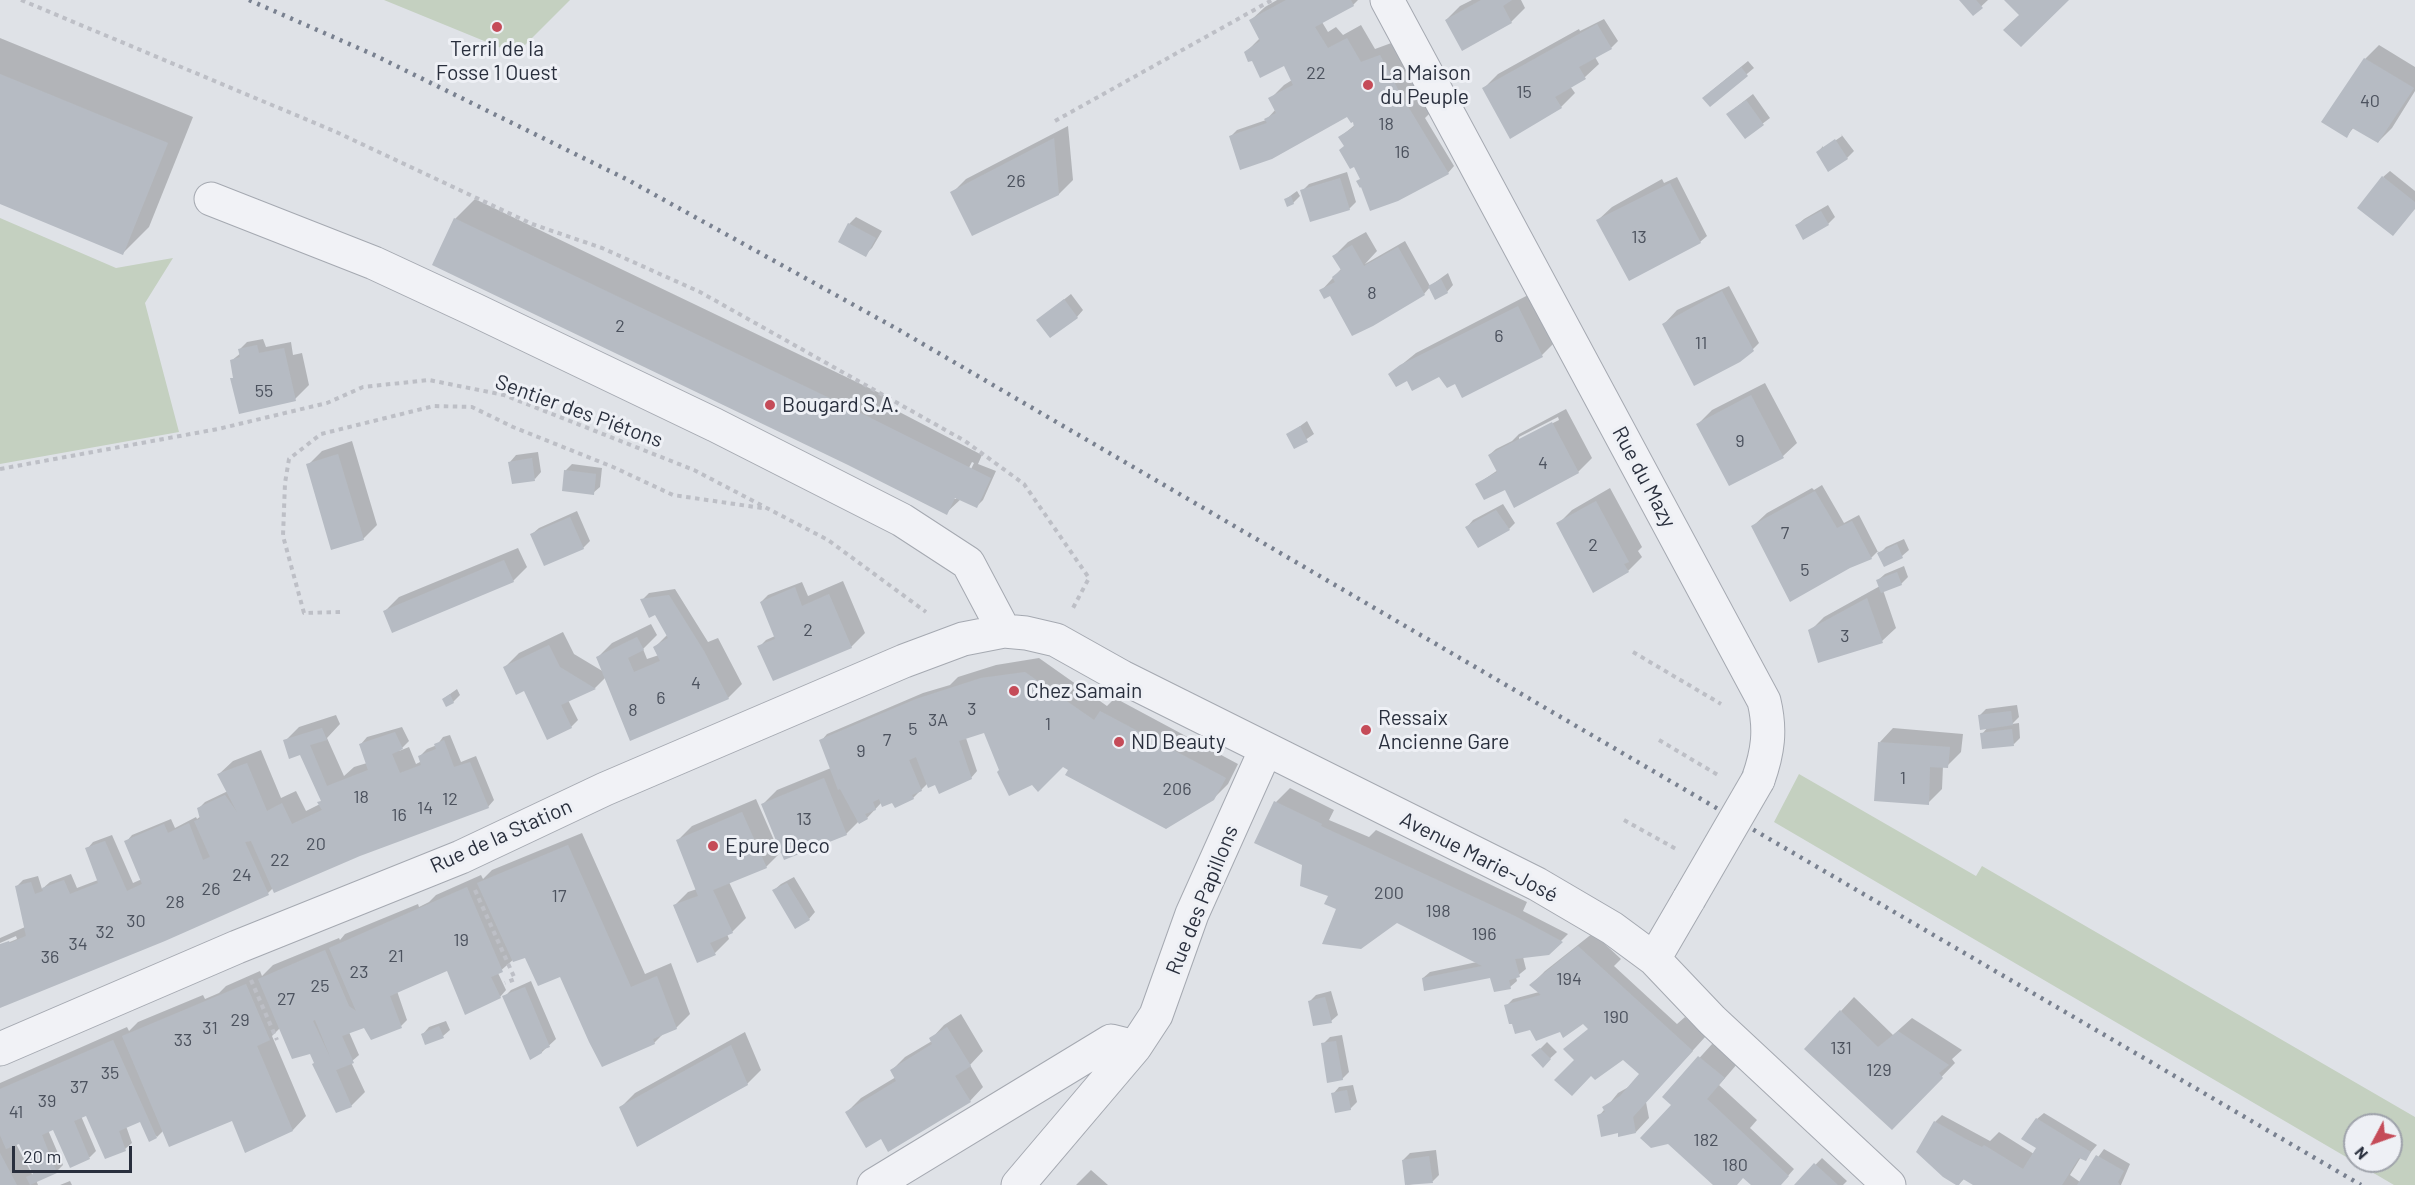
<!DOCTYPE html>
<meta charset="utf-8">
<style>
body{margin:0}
#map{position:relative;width:2415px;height:1185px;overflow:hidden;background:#dfe2e7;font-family:Barlow,sans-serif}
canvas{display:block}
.north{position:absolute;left:2343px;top:1113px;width:60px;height:60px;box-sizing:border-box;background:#eef0f5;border:2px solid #9fa3ab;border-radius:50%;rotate:229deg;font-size:16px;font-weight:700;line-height:24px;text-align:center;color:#292f3d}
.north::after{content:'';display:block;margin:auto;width:21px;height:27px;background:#c54b58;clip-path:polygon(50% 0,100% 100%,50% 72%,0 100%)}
.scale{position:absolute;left:12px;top:1146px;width:120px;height:27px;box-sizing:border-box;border:3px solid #292f3d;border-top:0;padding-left:8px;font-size:18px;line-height:21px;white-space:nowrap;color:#292f3d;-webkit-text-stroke:4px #eef0f5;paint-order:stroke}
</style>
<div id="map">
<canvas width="2415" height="1185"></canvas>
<div class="north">N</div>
<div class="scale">20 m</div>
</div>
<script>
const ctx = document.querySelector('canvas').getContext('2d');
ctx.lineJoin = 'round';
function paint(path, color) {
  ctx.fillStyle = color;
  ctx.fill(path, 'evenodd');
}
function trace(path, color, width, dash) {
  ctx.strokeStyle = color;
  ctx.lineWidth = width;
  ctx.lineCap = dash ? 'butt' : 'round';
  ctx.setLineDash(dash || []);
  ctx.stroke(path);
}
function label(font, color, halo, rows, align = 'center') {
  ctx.font = font + ' Barlow,sans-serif';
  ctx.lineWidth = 6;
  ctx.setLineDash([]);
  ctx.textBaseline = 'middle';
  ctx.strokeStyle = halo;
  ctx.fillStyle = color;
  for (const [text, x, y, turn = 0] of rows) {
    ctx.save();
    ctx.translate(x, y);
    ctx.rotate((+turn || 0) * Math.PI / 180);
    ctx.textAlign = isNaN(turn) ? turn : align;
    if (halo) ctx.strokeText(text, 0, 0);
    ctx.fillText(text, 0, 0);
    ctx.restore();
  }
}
const green = new Path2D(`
 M384,0H570L516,54Z
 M0,218L116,268L173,258L145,303L179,432L0,464Z
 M1799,774L1976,876L1982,866L2415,1117V1185H2394L1774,822ZM2355,1125H2391V1161H2355Z`);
const shadow = new Path2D(`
 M1277,0H1358L1353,5L1322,22L1328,32L1336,27L1343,35L1361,25L1375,49L1394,42L1432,111L1425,118L1454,166L1448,173L1361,178L1340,137L1356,124L1348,115L1231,136L1237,130L1266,120L1276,109L1270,99L1284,85L1292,80L1284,63L1254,61L1246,52L1260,38L1251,20L1265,7Z
 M1472,0H1521L1525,8L1511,22L1446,20L1460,6Z
 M1961,0H1988L1973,14Z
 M1604,19L1618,41L1611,48L1595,57L1599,64L1585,77L1570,86L1575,93L1561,107L1484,88L1498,74L1579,29L1580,31Z
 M0,38L193,117L149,227L123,253L0,203Z
 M2379,45L2415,67V91L2392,128L2378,142L2354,127L2347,136L2350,83L2365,59Z
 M1748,61L1754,68L1710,105V92Z
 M1753,94L1770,118L1745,137L1735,108Z
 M1068,126L1073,180L1059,194L952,193L966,179Z
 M1841,134L1854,151L1847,158L1818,152L1823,146V149L1842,136Z
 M2390,171L2415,191V208L2383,177Z
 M1347,172L1356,202L1349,209L1302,191L1309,184Z
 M1677,177L1707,236L1700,242L1598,220L1612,207L1662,179L1664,183Z
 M1297,191L1300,196L1293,203L1286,199Z
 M475,199L890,398L886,405L982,455L978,464L996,471L983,500L977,506L961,499L946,513L849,463L455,219ZM972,462L974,463L956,499H953Z
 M1828,205L1835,217L1828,224L1797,225L1804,219Z
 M856,217L882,231L872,248L865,255L849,224Z
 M1366,232L1377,251L1365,264L1405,241L1430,286L1448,273L1453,285L1447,292L1430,287L1424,294H1331L1321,291L1341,269L1334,256L1348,242Z
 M1729,286L1759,343L1752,350L1664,324L1677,310Z
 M1532,293L1556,341L1542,355L1463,396L1456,382L1440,375L1408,378L1390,374L1416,353Z
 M1071,294L1083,310L1077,317L1038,320Z
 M263,339L266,347L291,342L293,355L302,353L309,385L295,399L232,379L234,377L231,361L241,353L240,349L247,342Z
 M1765,383L1797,443L1783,456L1730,484L1698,424L1712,410Z
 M1566,409L1592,458L1578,472L1505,488L1477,484L1498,470L1489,455L1496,449L1512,441L1519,434ZM1558,417L1559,420L1519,440V437Z
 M1307,421L1314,434L1295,447L1288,435Z
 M352,441L377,525L363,539L308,465L322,451Z
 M538,452L541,472L535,479L510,462L516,455Z
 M572,464L602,468L600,487L593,493L565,471Z
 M1822,485L1844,523L1859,515L1879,554L1886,547L1904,539L1909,550L1902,556L1884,565L1878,551L1871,558L1849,567L1791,600L1753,526L1767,513L1812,488L1814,490Z
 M1610,488L1642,547L1638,551L1642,557L1628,571L1558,524L1572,510Z
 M1503,504L1515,523L1509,529L1467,527L1473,520Z
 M577,511L590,541L583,548L532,534L539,528Z
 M518,548L527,567L513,581L385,611L399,597Z
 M1904,566L1908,577L1901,584L1883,590L1896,628L1882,641L1810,631L1824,617L1880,586L1878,580L1885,574Z
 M843,581L865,633L851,647H759L766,640L775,636L761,602L768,595L802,582L808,596Z
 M675,589L708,642L718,638L742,684L728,698L606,677L595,688L568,700L578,720L571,727L525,689L505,667L519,653L563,632L574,654L604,672L598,657L612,643L651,624L657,635L643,649L647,659L659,655L655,647L668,634L656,613L642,600L649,593Z
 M1039,658L1107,706L1115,698L1238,764L1228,784L1213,799L1062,766L1032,783L1001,770L985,732L966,738L977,771L971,778L928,783L913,798L882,802L867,818L859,821L846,834L782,851L766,867L729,882L746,918L732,932L727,934L729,939L715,953L697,961L674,906L688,892L697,889L678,840L692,826L756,799L777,847L780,846L763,804L777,790L831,768L821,741L827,734L923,693L950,685L958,677L996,665Z
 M457,689L460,695L453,702L443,699Z
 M2017,705L2019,717L2012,724L2019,723L2020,738L2014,744L1982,734L1988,727L1979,716L1986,709Z
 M336,715L340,724L327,738L344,776L354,767L367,763L361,744L367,737L402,727L409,741L399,751L409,747L416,764L422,761L420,756L427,749L437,745L443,737L450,735L461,762L476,756L494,800L488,807L273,888L268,893L0,1006V946L17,939L16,936L0,943V938L25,927L16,887L23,880L38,876L42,889L50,882L71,874L77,888L98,880L87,849L93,842L112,835L133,883L142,879L126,842L132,835L171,819L175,828L196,817L197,819L201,816L198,809L205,802L228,791L219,774L233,761L261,750L281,798L296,791L306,811L320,804L322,800L301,753L285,741L299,727Z
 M1893,728L1963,734L1961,752L1947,766H1943L1942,789L1928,803L1880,742Z
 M1290,788L1334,810L1329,820L1369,837L1376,830L1527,902L1523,911L1568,934L1548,954L1523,957L1526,969L1516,977L1517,981L1510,987L1491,977L1423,978L1430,972L1477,962L1396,921L1338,908L1333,890L1303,864L1276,802Z
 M582,833L645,974L671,963L690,1014L676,1028L664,1033L654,1043L531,953L514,959L498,973L506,990L500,997L447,970L397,991L407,1020L401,1026H365L349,1032L359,1055L351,1062L365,1092L351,1106L315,1063L311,1052L280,1028L272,1036L306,1116L293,1130L233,1118L164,1130L157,1137L140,1120L126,1126L132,1143L125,1149L106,1157L87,1114L81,1116L96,1151L90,1157L71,1166L59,1125L48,1130L63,1165L56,1172L36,1180L38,1185H0V1083L127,1027L129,1031L138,1022L203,995L205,999L219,993L226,986L260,971L262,976L273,965L339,938L340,940L345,934L418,904L419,907L429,902L436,895L481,875L483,879L492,870ZM20,1142L35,1174L33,1176L16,1144Z
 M794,877L815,912L809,919L774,890L781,884Z
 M1593,933L1621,959L1614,966L1677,1024L1685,1017L1706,1036L1646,1102L1649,1118L1636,1132L1619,1131L1599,1116L1618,1093L1632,1085L1641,1074L1623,1058L1576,1060L1590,1029L1581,1021L1561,1030L1531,1028L1506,1006L1513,999L1539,992L1531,985L1545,971Z
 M531,981L556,1039L542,1052L504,997L511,990Z
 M1331,991L1338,1015L1331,1021L1309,1002L1316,995Z
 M1854,997L1893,1035L1912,1018L1962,1050L1952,1059L1955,1063L1892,1128L1841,1011Z
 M961,1014L983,1051L970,1065L983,1087L970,1101L881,1137L847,1112L861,1098L896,1077L892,1070L905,1057L932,1041L931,1039L944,1025Z
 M446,1021L450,1030L443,1036L423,1034L429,1027Z
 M745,1032L761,1070L747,1084L621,1107L635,1093Z
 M1342,1035L1349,1072L1342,1079L1323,1044L1330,1037Z
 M1547,1042L1557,1052L1543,1065L1540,1049Z
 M1713,1043L1738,1063L1719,1085L1757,1120L1750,1128L1794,1169L1780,1185H1753L1743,1176L1735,1185H1715L1673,1105L1664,1097Z
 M1353,1085L1357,1102L1350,1109L1333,1094L1339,1087Z
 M2044,1113L2097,1145L2085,1159L2081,1157L2070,1175L2080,1182L2104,1149L2130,1164L2121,1185H1976L1964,1179L1958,1185L1935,1122L1942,1115L1990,1141L1999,1132L2034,1154L2038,1147L2037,1119Z
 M1436,1150L1439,1175L1433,1181L1407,1185L1403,1160L1410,1153Z
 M1822,1158L1847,1181L1843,1185H1796Z
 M1091,1170L1108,1185H1076Z
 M70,1181L72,1185H60Z`);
const building = new Path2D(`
 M1286,0H1351L1354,6L1315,27L1328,48L1347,38L1361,62L1380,55L1401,95L1449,174L1398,201L1370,211L1361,187L1360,188L1356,181L1360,179L1354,167L1350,169L1339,150L1344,146L1338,137L1354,127L1353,122L1351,123L1347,117L1272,159L1240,170L1229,136L1267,123L1264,119L1276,113L1268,98L1293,85L1284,66L1260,78L1252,61L1248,62L1244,52L1260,41L1249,20Z
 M1481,0H1512L1503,6L1512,23L1462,51L1445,20Z
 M1959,0H1976L1983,8L1973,16Z
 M2004,0H2069L2021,47L2003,30L2019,15Z
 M1597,24L1612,49L1579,67L1586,79L1555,97L1562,108L1510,139L1482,88Z
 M2364,58L2414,88L2378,143L2352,128L2347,138L2321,122Z
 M1741,67L1748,76L1710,107L1702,98Z
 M0,74L168,143L123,255L0,204Z
 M1746,100L1764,125L1745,139L1726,114Z
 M1054,138L1059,195L972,236L950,192Z
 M1835,139L1848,159L1828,172L1816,152Z
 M2382,176L2415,202V209L2393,236L2357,208Z
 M1340,178L1350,210L1310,222L1300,190Z
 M1670,183L1701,243L1629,281L1596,220Z
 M1291,196L1294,204L1287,207L1284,199Z
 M1821,211L1829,225L1803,240L1795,225Z
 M454,218L871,418L991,478L977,508L955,498L947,515L848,465L432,265Z
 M848,223L876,238L866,257L838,242Z
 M1352,245L1364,266L1398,247L1425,295L1373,326L1352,336L1330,296L1324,299L1319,290L1335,282L1332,277L1341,270L1332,256Z
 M1441,279L1448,293L1435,300L1428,286Z
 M1722,291L1754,351L1740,362L1694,386L1662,324Z
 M1064,299L1078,318L1050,338L1036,320Z
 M1518,306L1543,357L1462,398L1455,384L1447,388L1439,377L1412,391L1407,381L1396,387L1388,374L1400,365Z
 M257,345L259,353L284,348L296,401L239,414L230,378H233L230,360L240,357L238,349Z
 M1751,395L1784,458L1729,486L1696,424Z
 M1552,422L1579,473L1514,508L1505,490L1484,500L1475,484L1497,472L1488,455Z
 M1300,426L1308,442L1294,449L1286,434Z
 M338,454L364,540L331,550L306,464Z
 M532,458L535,481L512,484L508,462Z
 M564,470L596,474L594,495L562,491Z
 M1815,491L1837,528L1852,521L1872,559L1850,568L1790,602L1751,526Z
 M1596,501L1629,562L1624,564L1629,572L1593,593L1556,523Z
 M1496,510L1510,530L1478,548L1465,527Z
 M570,517L584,549L544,566L530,534Z
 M1897,544L1903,558L1884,567L1877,553Z
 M504,560L514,582L392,633L383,611Z
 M1897,572L1902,585L1881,593L1876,580Z
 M795,587L802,606L829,594L852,648L773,681L757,646L775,639L760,602Z
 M669,595L704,651L729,699L630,741L596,657L637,637L644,650L628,658L634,672L660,661L653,647L668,638L655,615L649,618L640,599Z
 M1867,598L1883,643L1818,663L1808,630Z
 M549,645L560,667L596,689L561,705L572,728L547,740L524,691L516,695L503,667Z
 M1025,672L1094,720L1100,711L1226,778L1214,800L1166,829L1065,775L1068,770L1063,767L1038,792L1032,785L1009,796L997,772L999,770L984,733L959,741L972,779L939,794L935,785L928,788L916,757L909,760L922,791L912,795L914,799L895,808L892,803L882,807L879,799L873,802L876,810L865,814L868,819L859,824L840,789L838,790L819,740L916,699L981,678Z
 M450,694L454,703L446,707L442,699Z
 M2011,711L2013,725L1980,730L1978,715Z
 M322,728L327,740L310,745L327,786L368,770L359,744L395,732L403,749L392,754L400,773L421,765L418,756L436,749L434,744L444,740L454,767L470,762L489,808L360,856L274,893L251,841L245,842L269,895L165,941L0,1008V944L9,941L10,943L26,936L15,886L31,882L35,894L43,891L42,888L64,880L70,894L98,883L85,848L105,841L127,891L142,884L124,841L164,824L168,833L189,823L203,860L210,857L194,821L200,819L197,808L225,795L237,812L217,774L247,763L267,811L282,803L292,824L322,810L317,802L321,801L300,755L289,759L283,740Z
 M2012,729L2014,746L1982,749L1980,733Z
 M1878,742L1950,747L1948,768L1930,767L1929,805L1874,801Z
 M824,778L847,835L784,860L761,804Z
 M1274,801L1322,824L1321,826L1515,916L1563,942L1549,955L1515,959L1520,977L1509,980L1511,989L1494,992L1490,978L1424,991L1422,978L1482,966L1397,923L1361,949L1322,944L1336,909L1324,904L1328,896L1300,886L1302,865L1254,843Z
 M742,812L767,868L713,890L733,933L710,943L716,955L697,963L673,905L698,896L676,840Z
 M568,845L631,987L657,976L677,1029L653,1039L655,1044L602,1067L589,1042L560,977L538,986L525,958L513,962L477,883Z
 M787,883L810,920L795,929L772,890Z
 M467,887L503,972L491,977L501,998L465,1015L447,971L390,996L402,1028L371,1040L364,1028L342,1036L354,1063L336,1070L352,1107L336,1113L312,1064L314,1063L310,1054L292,1059L258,979L325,950L349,1006L356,1011L329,948ZM315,1020L331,1059L313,1021Z
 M1578,946L1693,1051L1633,1117L1636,1133L1618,1137V1133L1601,1137L1597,1115L1605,1112L1602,1107L1620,1096L1639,1074L1623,1060L1595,1080L1591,1076L1572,1096L1554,1080L1574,1060L1563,1049L1588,1029L1583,1024L1563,1038L1560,1032L1536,1041L1530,1030L1515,1034L1512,1024H1509L1504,1005L1541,995L1529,985Z
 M246,984L270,1040L257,1046L293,1131L245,1153L232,1121L169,1147L122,1036Z
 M525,987L550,1047L542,1050V1053L530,1060L502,996Z
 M1325,997L1332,1023L1313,1026L1308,1001Z
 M1840,1010L1878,1047L1898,1031L1949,1065L1939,1073L1943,1078L1892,1130L1804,1049Z
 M439,1026L444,1038L425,1045L421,1034Z
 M947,1027L971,1066L955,1076L971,1102L888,1152L881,1139L866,1148L845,1112L896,1081L890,1070L932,1044L929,1038Z
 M113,1040L157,1138L149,1142L140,1122L119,1131L126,1151L105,1159L86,1116L74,1121L90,1159L70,1168L53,1130L42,1135L57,1173L30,1185L26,1177L33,1174L19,1144L6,1149L0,1135V1089Z
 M1336,1041L1343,1080L1327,1083L1321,1043Z
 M731,1045L748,1085L637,1147L619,1107Z
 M1540,1048L1551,1059L1543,1068L1531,1055Z
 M1698,1056L1725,1078L1707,1099L1789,1176L1781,1185H1751L1743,1178L1737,1185H1713L1668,1144L1651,1148L1640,1138L1671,1105L1662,1097Z
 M1347,1090L1351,1110L1335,1113L1331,1093Z
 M2036,1118L2091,1152L2086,1161L2079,1158L2062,1185H1973L1963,1179L1959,1185H1956L1943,1177L1916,1152L1934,1121L1964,1138L1982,1147L1984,1145L2023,1169L2036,1148L2021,1139Z
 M0,1153L17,1185H0Z
 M2096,1155L2124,1171L2118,1182L2120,1185H2077Z
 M1429,1156L1433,1183L1405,1185L1402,1160Z
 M1814,1163L1838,1185H1794Z`);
const path = new Path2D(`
 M21,0L334,131L532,224L602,248L700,292L965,441L1024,484L1089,578L1073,608
 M1055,121L1272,0
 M0,469L218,429L327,403L363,387L429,380L504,395L694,470L828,540L926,612
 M340,612L304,613L283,536L285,483L289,459L321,434L434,406L472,407L513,427L613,467L673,495L762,508
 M1633,652L1721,704
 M1659,740L1718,775
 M1624,820L1676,849
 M475,890L515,979L505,983
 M251,980L277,1040`);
const minor = new Path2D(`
 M1387,0L1764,701C1771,730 1768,752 1758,780
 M211,199L374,263L473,309L715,425L902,520L968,563L1004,631
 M1654,959L1689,899
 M0,1049L237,947L461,857L605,789L904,661L963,639L1004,631L1026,633L1056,640L1122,677L1537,884L1612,928L1654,959L1712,1020L1889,1185
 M874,1185L1111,1041L1135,1047L1156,1015L1192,914L1266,749
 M1018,1185L1135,1047`);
const rail = new Path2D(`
 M249,0L372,54L628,180L899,330L2361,1185`);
const minorBridge = new Path2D(`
 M1689,899L1758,780`);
const markers = [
 [497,27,6,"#c54b58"],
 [1368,85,6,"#c54b58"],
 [770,405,6,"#c54b58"],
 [1014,691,6,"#c54b58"],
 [1366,730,6,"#c54b58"],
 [1119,742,6,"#c54b58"],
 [713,846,6,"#c54b58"]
];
const numberNames = [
 ["22",1316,73],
 ["15",1524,92],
 ["40",2370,101],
 ["18",1386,124],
 ["16",1402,152],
 ["26",1016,181],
 ["13",1639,237],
 ["8",1372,293],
 ["2",620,326],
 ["6",1499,336],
 ["11",1701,343],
 ["55",264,391],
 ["9",1740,441],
 ["4",1543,463],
 ["7",1785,533],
 ["2",1593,545],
 ["5",1805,570],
 ["2",808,630],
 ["3",1845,636],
 ["4",696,683],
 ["6",661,698],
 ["3",972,709],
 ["8",633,710],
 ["3A",938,720],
 ["1",1048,724],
 ["5",913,729],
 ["7",887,740],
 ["9",861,751],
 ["1",1903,778],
 ["206",1177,789],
 ["18",361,797],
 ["12",450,799],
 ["14",425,808],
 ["16",399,815],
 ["13",804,819],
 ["20",316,844],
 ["22",280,860],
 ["24",242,875],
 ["26",211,889],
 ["200",1389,893],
 ["17",559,896],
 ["28",175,902],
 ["198",1438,911],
 ["30",136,921],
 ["32",105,932],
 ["196",1484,934],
 ["19",461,940],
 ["34",78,944],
 ["21",396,956],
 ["36",50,957],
 ["23",359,972],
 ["194",1569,979],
 ["25",320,986],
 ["27",286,999],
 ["190",1616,1017],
 ["29",240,1020],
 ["31",210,1028],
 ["33",183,1040],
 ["131",1841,1048],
 ["129",1879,1070],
 ["35",110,1073],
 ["37",79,1087],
 ["39",47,1101],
 ["41",16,1112],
 ["182",1706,1140],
 ["180",1735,1165]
];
const poiNames = [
 ["Terril de la",497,49,"center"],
 ["Fosse 1 Ouest",497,73,"center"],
 ["La Maison",1380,73],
 ["du Peuple",1380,97],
 ["Bougard S.A.",782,405],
 ["Chez Samain",1026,691],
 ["Ressaix",1378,718],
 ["Ancienne Gare",1378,742],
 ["ND Beauty",1131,742],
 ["Epure Deco",725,846]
];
const streetNames = [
 ["Sentier des Piétons",579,411,20],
 ["Rue du Mazy",1644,477,62],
 ["Rue de la Station",501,836,-24],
 ["Avenue Marie-José",1479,857,27],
 ["Rue des Papillons",1202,900,-68]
];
paint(green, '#c4d0c0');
paint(shadow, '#0003');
paint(building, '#b6bbc3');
trace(minor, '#a5a9b1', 35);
trace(path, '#bdbfc6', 4, [4.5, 4.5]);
trace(minor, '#f1f2f6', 33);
trace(rail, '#798190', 4.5, [3, 6]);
trace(minorBridge, '#a5a9b1', 35, []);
trace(minorBridge, '#f1f2f6', 33);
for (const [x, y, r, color] of markers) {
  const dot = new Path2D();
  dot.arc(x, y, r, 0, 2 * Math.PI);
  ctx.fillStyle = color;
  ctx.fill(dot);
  trace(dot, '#eef0f5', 2);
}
label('18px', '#4c525e', null, numberNames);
label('21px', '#292f3d', '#eef0f5', poiNames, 'left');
label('21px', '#292f3d', '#eef0f5', streetNames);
</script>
